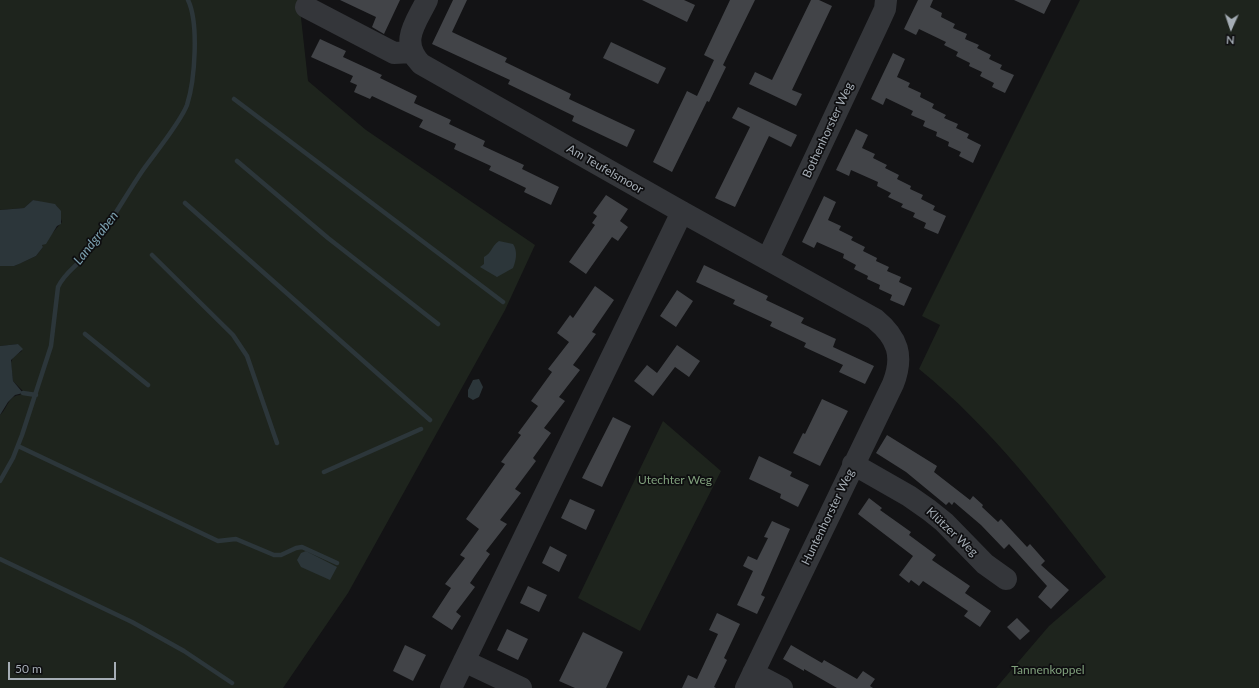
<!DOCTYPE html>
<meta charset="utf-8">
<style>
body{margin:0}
#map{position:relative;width:1259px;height:688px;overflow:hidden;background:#131315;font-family:Lato,sans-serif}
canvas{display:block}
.north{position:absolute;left:1211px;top:8px;width:40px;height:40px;-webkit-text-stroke:3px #0e0e10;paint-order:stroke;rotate:183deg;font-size:11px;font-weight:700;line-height:16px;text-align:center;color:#a5adb5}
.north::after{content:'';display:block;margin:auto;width:14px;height:18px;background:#a5adb5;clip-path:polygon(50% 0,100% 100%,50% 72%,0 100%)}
.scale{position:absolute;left:8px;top:662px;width:108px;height:18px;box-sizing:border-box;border:2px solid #a5adb5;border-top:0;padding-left:5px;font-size:12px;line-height:14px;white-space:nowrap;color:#a5adb5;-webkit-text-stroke:3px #0e0e10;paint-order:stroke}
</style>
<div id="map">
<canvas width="1259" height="688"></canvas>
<div class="north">N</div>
<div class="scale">50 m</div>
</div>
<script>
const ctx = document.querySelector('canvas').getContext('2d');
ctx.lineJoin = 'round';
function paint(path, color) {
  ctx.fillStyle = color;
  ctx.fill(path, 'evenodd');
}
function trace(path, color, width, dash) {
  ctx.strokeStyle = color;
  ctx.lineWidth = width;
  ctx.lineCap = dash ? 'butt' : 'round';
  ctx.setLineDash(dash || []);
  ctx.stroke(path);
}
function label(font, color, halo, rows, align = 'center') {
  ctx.font = font + ' Lato,sans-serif';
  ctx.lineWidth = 3.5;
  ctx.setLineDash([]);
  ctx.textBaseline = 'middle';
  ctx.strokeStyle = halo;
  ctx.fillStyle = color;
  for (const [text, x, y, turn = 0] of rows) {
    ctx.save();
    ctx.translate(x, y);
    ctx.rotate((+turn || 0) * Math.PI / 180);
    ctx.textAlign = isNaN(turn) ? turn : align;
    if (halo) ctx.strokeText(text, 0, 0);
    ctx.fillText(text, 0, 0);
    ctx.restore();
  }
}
const green = new Path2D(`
 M0,0H299L308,81L366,130L535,245L505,310L348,593L283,688H0V415C8,408 8,396 20,395L23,391L13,381L11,363L13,357L22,351L18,344L0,346V266H14L36,256L43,247L42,245L62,222L57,206L33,200L24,208L0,210Z
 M1080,0H1259V688H996L1049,626L1106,577C1049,504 992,428 919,369L940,325L922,316Z
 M663,421L721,471L640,631L578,598Z`);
const water = new Path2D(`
 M33,200L55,204L61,211V224L57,226L46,244L42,245L43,247L36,256L19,264L14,266H0V210L24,208Z
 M499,241L513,244C518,251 516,261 513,268L497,277L480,267L484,264V257C492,253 492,245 499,241Z
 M18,344L23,349L11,360L13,381L23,393L15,395L8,402L0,415V346Z
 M479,379L483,387L479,397L473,400L468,397V390L473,380Z
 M306,551L337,567L330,580L301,567L297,560L301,553Z`);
const stream = new Path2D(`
 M234,99L503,302
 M237,161L328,238L438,324
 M185,203L430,420
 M152,255L233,335L247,356L277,443
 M85,334L148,385
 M23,393L36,395
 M18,446L218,541L236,539L274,555H281L296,548L302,547L337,563
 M324,472L421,429
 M0,481L13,458L22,435L51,346L58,287C64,274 74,268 83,258C107,231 123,199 143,170C155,153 180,123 187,105C195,80 199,23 188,0
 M0,559L132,622L184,651L232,683`);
const building = new Path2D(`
 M340,0H400L384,34L372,27L376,17Z
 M453,0H467L452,32L507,58L505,62L571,94L569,99L635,130L627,147L572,121L574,116L508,84L510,80L432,44Z
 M642,0H684L695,5L687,22Z
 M730,0H755L723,65L726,67L709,102L707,101L672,172L653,162L687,91L697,96L714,60L704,55Z
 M811,0H819L832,6L792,90L802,94L796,106L749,84L755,72L772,80Z
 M918,0H933L930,7L942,13L941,17L955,24L953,28L967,34L965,39L979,45L977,48L991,55L989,59L1002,65L1000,69L1014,75L1005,93L992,87L994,83L980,76L982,72L969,66L970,63L956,56L958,52L944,45L946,42L919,29L916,35L904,29Z
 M1014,0H1051L1044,14Z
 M320,39L346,51L343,57L382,75L380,78L417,96L414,103L451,120L449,124L485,141L483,146L524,165L522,169L559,187L551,205L524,192L526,188L489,170L491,166L454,149L456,144L419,127L423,120L372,96L370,99L354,92L357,85L350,82L353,76L311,57Z
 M611,42L666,68L658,84L603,58Z
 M893,53L905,59L897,77L910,83L908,87L921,93L920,97L934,104L932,108L946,115L944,118L958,124L956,128L969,134L967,138L981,145L973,163L959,156L961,152L948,146L949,142L936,136L937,132L923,126L925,121L911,115L913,111L886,98L883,105L871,99Z
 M738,107L797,135L791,147L769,136L735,207L715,198L750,127L732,118Z
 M856,129L868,135L862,148L875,154L873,158L887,165L885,168L899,175L897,179L911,186L910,189L923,195L921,199L935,206L933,210L946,216L938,234L924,228L926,223L913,217L915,213L901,207L903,204L888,197L891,193L877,186L878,182L851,170L849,176L836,170Z
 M606,195L628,209L620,221L628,227L618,241L612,237L586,274L569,262L595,225L592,223L597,216L593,213Z
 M824,196L836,202L828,220L841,226L839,230L853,237L851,240L865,247L863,251L877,258L876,261L889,267L887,271L901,277L899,282L912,288L904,306L890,300L892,295L879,289L880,285L867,279L868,276L854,269L856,265L843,258L844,254L817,242L814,248L802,242Z
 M704,265L768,296L766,300L804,318L801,323L836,339L833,347L874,366L865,384L839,372L843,365L804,347L806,343L770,326L772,322L733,304L735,300L696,282Z
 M595,286L614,300L592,332L596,334L573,365L580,370L559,397L565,401L544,428L551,433L533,458L536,461L515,489L521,493L500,520L507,524L486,551L490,554L470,583L475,587L456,612L461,616L452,630L432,617L451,588L445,584L465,558L460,555L479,529L466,519L505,464L501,462L521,435L518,433L538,406L531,401L552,372L548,369L569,342L557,333L570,315L573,318Z
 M677,290L693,301L676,327L660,316Z
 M677,345L700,361L689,377L675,367L653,396L634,381L647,365L657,373Z
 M822,399L848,411L820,466L793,453L803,433L805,434Z
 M613,417L631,426L602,487L582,478Z
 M887,435L937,466L934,472L970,500L973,496L983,505L982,507L998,522L1001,519L1027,547L1030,544L1045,561L1041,565L1069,590L1051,609L1038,597L1047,586L1009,544L1004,549L981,525L954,502L952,505L949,502L946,505L906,472L876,453Z
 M759,456L792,472L790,476L809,485L798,507L780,498L781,494L749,479Z
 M869,498L882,508L880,510L911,532L909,535L936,555L932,560L970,586L965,593L991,611L980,627L964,616L968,611L923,581L919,586L911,580L909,583L899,575L913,556L858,514Z
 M570,499L595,510L586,530L561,518Z
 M772,521L790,529L761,595L765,597L757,614L737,605L753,571L743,566L748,556L757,560L768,538L764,537Z
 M550,546L567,555L559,572L542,563Z
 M528,586L547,595L539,612L520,603Z
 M717,613L740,624L724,658L727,660L714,687L716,688H682L688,675L697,679L718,634L709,630Z
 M1017,618L1030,631L1020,640L1007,627Z
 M507,629L528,639L518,660L497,650Z
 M583,632L623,652L606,688H575L559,681Z
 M405,645L426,655L413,681L393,671Z
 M791,645L822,663L824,660L857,679L863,671L875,679L870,686L873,688H837L804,669V671L783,659Z`);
const minor = new Path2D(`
 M427,0C416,23 399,41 421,64L682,212L875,319C898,338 904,356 893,384L746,688
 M306,7L394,53L412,52
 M768,258L879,22L885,9L886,0
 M853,464L909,496L929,510L944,522L985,564L1006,579
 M464,661L521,688
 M753,673L782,688
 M451,688L682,212`);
const streetNames = [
 ["Bothenhorster Weg",828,130,-65],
 ["Am Teufelsmoor",605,169,30],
 ["Huntenhorster Weg",828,517,-64],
 ["Klützer Weg",952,532,43]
];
const parkNames = [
 ["Utechter Weg",675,480],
 ["Tannenkoppel",1048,670]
];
const waterNames = [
 ["Landgraben",96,238,-52]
];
paint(green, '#1e241d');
paint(water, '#2c363a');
trace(stream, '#2c363a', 4.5);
paint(building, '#424448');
trace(minor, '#34363a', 22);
label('12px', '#a5adb5', '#0e0e10', streetNames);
label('12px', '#80a07c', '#0e0e10', parkNames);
label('italic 13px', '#7ca1b0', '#0e0e10', waterNames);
</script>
